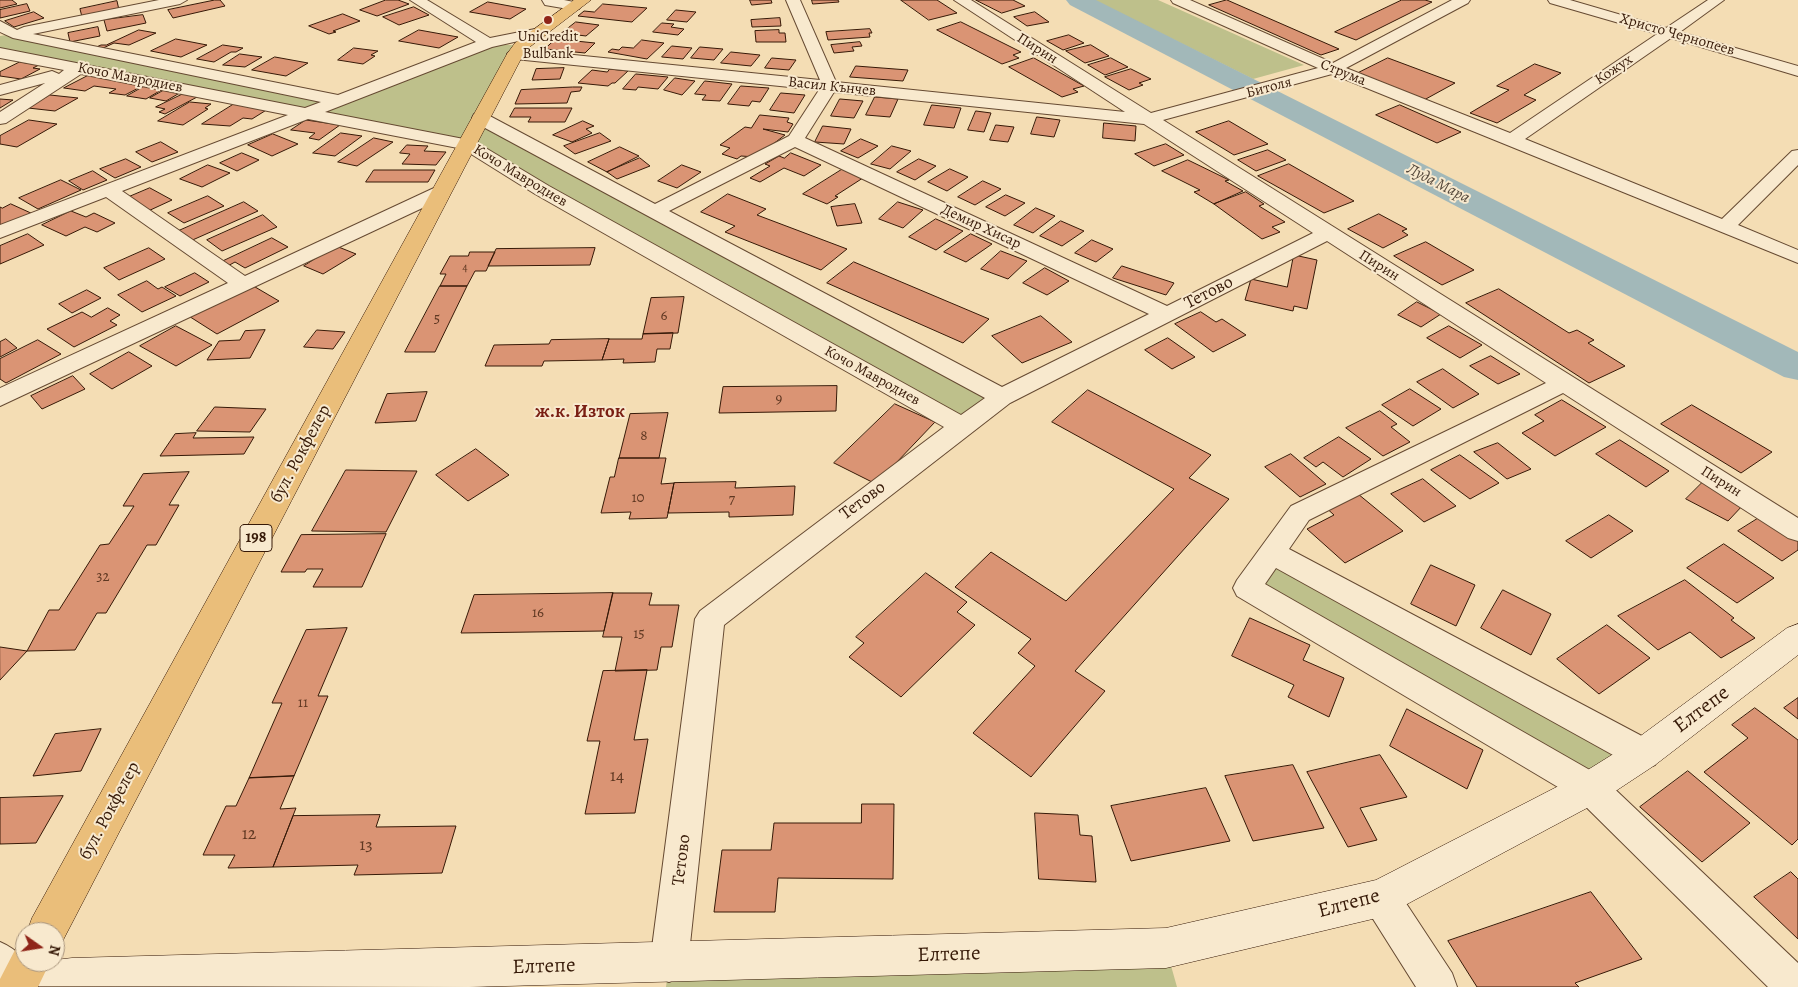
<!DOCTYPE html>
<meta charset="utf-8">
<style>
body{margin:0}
#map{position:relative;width:1798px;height:987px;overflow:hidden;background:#f4ddb4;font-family:Alegreya,serif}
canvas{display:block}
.north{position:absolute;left:15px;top:922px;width:50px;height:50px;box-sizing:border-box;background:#f8e9ce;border:1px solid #aa967e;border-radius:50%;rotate:103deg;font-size:14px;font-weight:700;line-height:20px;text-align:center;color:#361907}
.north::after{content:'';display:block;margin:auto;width:18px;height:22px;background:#8f2418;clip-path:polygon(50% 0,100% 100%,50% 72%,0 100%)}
</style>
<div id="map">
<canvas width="1798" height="987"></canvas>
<div class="north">N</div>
</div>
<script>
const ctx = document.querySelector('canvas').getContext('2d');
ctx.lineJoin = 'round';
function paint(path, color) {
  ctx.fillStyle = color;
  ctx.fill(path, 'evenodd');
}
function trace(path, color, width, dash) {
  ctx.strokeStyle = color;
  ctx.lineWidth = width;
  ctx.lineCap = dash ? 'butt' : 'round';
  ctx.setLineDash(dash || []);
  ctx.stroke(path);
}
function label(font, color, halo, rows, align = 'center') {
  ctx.font = font + ' Alegreya,serif';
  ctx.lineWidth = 4;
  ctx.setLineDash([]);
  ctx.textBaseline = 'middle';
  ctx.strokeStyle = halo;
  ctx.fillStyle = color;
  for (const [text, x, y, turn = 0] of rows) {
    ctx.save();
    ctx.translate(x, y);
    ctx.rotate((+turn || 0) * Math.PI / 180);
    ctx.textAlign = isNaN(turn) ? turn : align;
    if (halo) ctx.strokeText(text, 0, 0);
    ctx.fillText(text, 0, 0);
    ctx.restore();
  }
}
const green = new Path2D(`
 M1094,0H1158L1304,65L1253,79Z
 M13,34L339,100L488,43L521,46L480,118L1002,397L962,426L468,145L0,53V36Z
 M1271,552L1643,754L1590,788L1247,588Z
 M1166,948L1177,987H666L669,963Z`);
const river = new Path2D(`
 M1066,0H1096L1798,352V380L1784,377L1070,5Z`);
const building = new Path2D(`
 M0,0H12L17,4L0,8Z
 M215,0H220L225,6L173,18L168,10Z
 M386,0H398L409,4L377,16L360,10Z
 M750,0H771L772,3L752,5Z
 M812,0H838L839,2L813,4Z
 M901,0H937L957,13L929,20Z
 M976,0H1013L1025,6L1002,13Z
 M1227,0L1339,49L1321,55L1209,5Z
 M1402,0H1425L1432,2L1356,40L1335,32Z
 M117,1L119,10L82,17L80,9Z
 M488,2L526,9L510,19L470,12Z
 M27,4L30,11L0,18V10Z
 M603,4L647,8L632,22L578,16L584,11L594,12Z
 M414,7L429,15L399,25L383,17Z
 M676,10L696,12L687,22L667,20Z
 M34,12L44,18L14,27L5,21Z
 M1035,12L1049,22L1027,26L1014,17Z
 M343,14L360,21L333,31L336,32L329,34L309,26Z
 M143,15L146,23L107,31L104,20Z
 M780,18L781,26L752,27L751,20Z
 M576,22L599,25L586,36L562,33Z
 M961,22L1021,52L1013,55L1019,58L1002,64L937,30Z
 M662,23L674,24L671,27L684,29L678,35L653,32Z
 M98,27L100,36L70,42L68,33Z
 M870,29L872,33H869L870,37L828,40L826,32Z
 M139,30L156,33L129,45L114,43L101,49L94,48L101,45H106Z
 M419,30L458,37L439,48L399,41Z
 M779,30V33H785L786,42H756L755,31Z
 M1069,35L1084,43L1063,50L1047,41Z
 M176,39L207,45L181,57L151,51Z
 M556,39L595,43L585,53L545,49Z
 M642,40L664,43L647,59L608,52L612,49L619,50L622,47L633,48Z
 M860,42L862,46L852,47L854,51L834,53L831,45Z
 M223,45L243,48L236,52H231L214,62L197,59Z
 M1091,45L1109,56L1085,63L1066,51Z
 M672,46L692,48L683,59L662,57Z
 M700,47L723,49L714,60L691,58Z
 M354,48L378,51L371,55L375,56L363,64L338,60Z
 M731,52L760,55L751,66L721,63Z
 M240,54L262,57L245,67L223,65Z
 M275,57L308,63L286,76L252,70Z
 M772,58L796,60L789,70L765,68Z
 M1034,58L1084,86L1073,89L1078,92L1062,97L1009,67Z
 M1111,58L1128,67L1105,75L1088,65Z
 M1388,58L1455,83L1424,100L1356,74Z
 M20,62L39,65L33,68L40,69L21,79L0,76V72Z
 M1535,64L1561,73L1524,95L1536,100L1497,123L1470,113L1509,90L1497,86Z
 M856,66L908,70L903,81L850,77Z
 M564,68L560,79L532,80L536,69Z
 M610,69L628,71L615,83H612L608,86L578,83L592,70L607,72Z
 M1131,69L1151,79L1139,83L1143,85L1129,90L1105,77Z
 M95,72L150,82L125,95L109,93L116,89L94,86L85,91L64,88Z
 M636,74L668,77L658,89L638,87L636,90L623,89Z
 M675,78L695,81L682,95L664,90Z
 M705,81L732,84L720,101L702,100L706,95L695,94Z
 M150,83L168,86L146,99L127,96Z
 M741,86L769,88L760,102L752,101L749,106L728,104Z
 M573,87H582L580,91L571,92L567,103L515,104L521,90Z
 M166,89L183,91L166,101L150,98Z
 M185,93L199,96L165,114L159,112L165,109L156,107Z
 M781,93L805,95L794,113L770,110Z
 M50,95L78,98L55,111L28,108Z
 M875,97L898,99L890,117L866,115Z
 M0,99L13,100L0,108Z
 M840,99L863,101L854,118L831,116Z
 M190,102L211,104L205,108L208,109L183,125L158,121Z
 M234,104L268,109L252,119L243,118L230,126L202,124Z
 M932,105L961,108L954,128L924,125Z
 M1400,105L1461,132L1437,143L1376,115Z
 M515,108H572L565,122H528L531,117H510Z
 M976,111L991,113L984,132L968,130Z
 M760,115L789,118L787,122L793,124L788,132L763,129L785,135L756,157L741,156L737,159L722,154L730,148L720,145L745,127L751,128Z
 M1037,117L1060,120L1054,137L1031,134Z
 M29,120L57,124L17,147L0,144V136Z
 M306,120L340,125L319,140L309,138L315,133L291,130Z
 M583,121L594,126L586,129L592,133L572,142L553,135Z
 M1229,121L1268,144L1234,155L1196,132Z
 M1104,123L1136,126L1135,141L1103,138Z
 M996,125L1014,127L1008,142L990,140Z
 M823,126L851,129L844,144L815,142Z
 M341,133L362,136L335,156L313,153Z
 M600,133L611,141L575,154L564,146Z
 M273,134L298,144L272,156L248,145Z
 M374,138L393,142L357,166L338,162Z
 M861,139L878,146L858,158L841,151Z
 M161,142L178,152L152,162L136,152Z
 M1166,144L1184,155L1154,166L1135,154Z
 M407,145L428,146L424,151L446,152L436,165L402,164L410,154L400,153Z
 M892,146L911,151L890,169L871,164Z
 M620,147L639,156L607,172L588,162Z
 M1268,150L1286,160L1256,171L1238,160Z
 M242,153L259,160L237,171L220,163Z
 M791,153L821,165L804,176L784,168L760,182L750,178L770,166L765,164L779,156L784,158Z
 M640,158L650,166L617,179L607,172Z
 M126,159L141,167L115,178L100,169Z
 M919,159L936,166L915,180L897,172Z
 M1188,160L1229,180L1225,181L1243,191L1214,204L1194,192L1200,190L1162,171Z
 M1289,164L1354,201L1324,213L1258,176Z
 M208,165L230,173L202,187L180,179Z
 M682,165L701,172L677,188L658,181Z
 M846,167L866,176L835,196L838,197L827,204L803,194Z
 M950,169L968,177L947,191L928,182Z
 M374,170H435L428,182H366Z
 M93,171L107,180L83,190L69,181Z
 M61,180L81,190L38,209L19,198Z
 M983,181L1001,189L975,205L958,197Z
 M150,188L172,200L146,212L124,199Z
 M1246,192L1264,204L1259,206L1285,222L1272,227L1280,232L1262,239L1214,204Z
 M728,194L766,209L757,215L847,249L821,270L725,232L735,226L701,212Z
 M1006,195L1025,203L1005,216L986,207Z
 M208,196L224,206L184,223L168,213Z
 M244,202L258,211L188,242L174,233Z
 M898,202L923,210L903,228L879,219Z
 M11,204L33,214L0,229V207L2,208Z
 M855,204L862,223L837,226L831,207Z
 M1036,208L1055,216L1033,233L1014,225Z
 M71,211L86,217L94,213L115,223L97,232L85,227L66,236L42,225Z
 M1379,214L1407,229L1402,231L1408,235L1383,248L1348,229Z
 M263,215L277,227L222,251L207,240Z
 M936,219L963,231L936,250L909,237Z
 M1061,221L1084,231L1062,246L1040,236Z
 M28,234L44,245L0,264V246Z
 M971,234L992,244L966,262L944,252Z
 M272,238L288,247L245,268L235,262L224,268L217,264Z
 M1092,240L1113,249L1096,262L1075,253Z
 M1426,242L1474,270L1442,285L1394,256Z
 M336,246L356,254L323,274L304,266Z
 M149,248L165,259L119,280L104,268Z
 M595,248L590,265L488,266L496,249Z
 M1001,251L1027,261L1008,279L981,269Z
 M470,252H495L486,271H475L467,286H440L446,274H440L450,256H468Z
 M1294,255L1317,260L1307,309L1294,306L1293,311L1245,300L1251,279L1287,287Z
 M854,262L989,319L963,343L827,283Z
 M1122,266L1174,283L1166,295L1113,278Z
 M1045,268L1069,281L1047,295L1023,283Z
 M195,273L209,282L180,296L165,287Z
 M147,281L158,289L162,287L176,296L142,312L118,295Z
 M250,284L279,301L217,334L184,313Z
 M440,286H467L435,352H405Z
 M1499,289L1569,333L1577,330L1594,340L1588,343L1625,366L1589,383L1466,303Z
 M87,290L101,298L72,313L59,304Z
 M684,297L678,333L643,334L651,298Z
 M1417,302L1441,314L1421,327L1398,315Z
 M108,308L120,315L110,321L117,325L74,347L47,329L82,312L91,317Z
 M1201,312L1216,322L1222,319L1246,335L1213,352L1175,324Z
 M1041,316L1072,342L1022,363L992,336Z
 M176,326L212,345L176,366L140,346Z
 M1449,326L1482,345L1460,358L1427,338Z
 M265,330L250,358L207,360L219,341L240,340L245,331Z
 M317,330L345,332L333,349L304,347Z
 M673,333L670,349H657L655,362L623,363L624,359L602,360L609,339H642L643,334Z
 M1168,338L1195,357L1172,369L1145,350Z
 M6,339L17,348L0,357V342Z
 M609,339L602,360L544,361L542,366H485L494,345L549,344L551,340Z
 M38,340L61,354L6,383L0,379V359Z
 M129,352L152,366L112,389L90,374Z
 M1491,356L1520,374L1498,384L1470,366Z
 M1443,369L1479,394L1453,408L1417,382Z
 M73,376L85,389L42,409L31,396Z
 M837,386L836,411L719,413L723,387Z
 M1410,389L1441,409L1413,426L1382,405Z
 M1088,390L1211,455L1189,478L1229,499L1075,671L1105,691L1031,777L973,733L1035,666L1018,653L1031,639L955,587L991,552L1066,601L1174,489L1052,422Z
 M427,392L416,421L375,423L387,394Z
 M1562,400L1606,427L1555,456L1522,433L1544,421L1535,415Z
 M895,404L935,422L876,484L834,463Z
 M1692,405L1772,452L1741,473L1661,424Z
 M215,407L266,409L250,432L197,431Z
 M1380,411L1397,424L1391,427L1410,442L1383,456L1346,428Z
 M668,413L659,458H619L630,414Z
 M196,433L193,438L254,437L244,454L160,456L175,434Z
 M1339,437L1371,459L1343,477L1323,462L1316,467L1304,458Z
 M1620,440L1669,471L1646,487L1596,454Z
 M1498,443L1531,469L1507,479L1474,452Z
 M476,449L509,475L468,501L436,475Z
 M1291,454L1326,484L1300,497L1265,467Z
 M1460,455L1499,483L1470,499L1431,470Z
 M619,458H666L661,484L674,483L667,518L629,519L631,512L601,513L610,477H614Z
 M346,470L417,471L386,532L312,531Z
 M189,472L169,505H179L156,545H147L106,613H97L75,650L27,651L49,610H59L100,545L109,544L134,506H123L143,474Z
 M1423,479L1456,506L1424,522L1391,494Z
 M736,482L735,488L795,486L793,515L729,517V512L668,513L674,483Z
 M1703,482L1744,504L1728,521L1686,499Z
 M1352,489L1403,531L1345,563L1307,529L1334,515L1323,505Z
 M1609,515L1633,531L1591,558L1566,541Z
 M1762,516L1798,539V550L1782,561L1738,531Z
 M386,534L362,587H313L323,569H307L305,572H281L301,535Z
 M1724,544L1774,578L1737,603L1687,568Z
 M1431,565L1475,585L1456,626L1411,604Z
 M926,573L967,602L957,612L975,625L901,697L849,657L864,643L856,637Z
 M1685,580L1734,618L1731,620L1755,638L1721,658L1690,632L1658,650L1618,616Z
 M1503,590L1551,614L1531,655L1481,628Z
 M613,593H652L649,605H679L672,647H661L657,670L615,671L622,637H603Z
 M613,593L604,631L461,633L474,595Z
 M1250,618L1310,645L1303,660L1344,678L1329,717L1288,697L1294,685L1232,656Z
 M1607,625L1650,658L1599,694L1557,659Z
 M347,628L318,696H328L294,776L249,778L282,703H272L306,630Z
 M0,647L27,651L0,680Z
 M647,670L634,740L648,739L635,813L585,814L600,741H587L603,671Z
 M1798,698V719L1784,708Z
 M1755,708L1798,740V839L1792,845L1704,772L1748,738L1732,725Z
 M1407,709L1483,750L1467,789L1390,746Z
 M101,729L81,771L33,776L55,734Z
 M1380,755L1407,797L1360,808L1377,840L1348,847L1307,772Z
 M1293,765L1324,828L1253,841L1225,776Z
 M1688,771L1750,823L1702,862L1640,807Z
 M294,776L280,809L296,808L273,867L228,868L235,855H203L226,806H236L249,778Z
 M1206,788L1230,841L1131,861L1111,806Z
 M63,796L36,843L0,844V798Z
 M862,804H894L893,879L778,878L775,912H714L722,850H771L774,823H861Z
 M1035,813L1078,815L1080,835L1092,836L1096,882L1039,879Z
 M380,815L376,827L456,826L442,873L354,875L358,865L273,867L293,816Z
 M1791,872L1798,879V939L1754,897Z
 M1591,892L1642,959L1575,983L1579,987H1477L1448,941Z`);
const street = new Path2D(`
 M159,0H187L180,4L33,34L338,95L476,42L410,0H427L490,38L540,28L545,29L547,32L545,35L492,47L325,112L474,141L549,186L961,415L985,398L474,122L472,118L474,114H486L655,204L789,136L819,90L515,59L510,57L507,54L510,51L515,49L820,80L786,0H800L836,82L1125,112L954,0H971L1151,113L1318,68L1173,3L1171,0H1190L1333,63L1452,0H1470L1468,3L1346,68L1510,133L1657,34L1550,3L1548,0H1570L1666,28L1708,0H1724L1680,32L1798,66V76L1671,38L1525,139L1722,219L1792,151L1798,150V165L1738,225L1798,250V263L1332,74L1163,120L1798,518V541L1788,538L1563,393L1309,520L1289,549L1655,743L1659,754L1655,765L1643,769L1631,765L1276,568L1265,584L1602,777L1798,963V987H1768L1578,799L1237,596L1233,588L1237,580L1291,506L1546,383L1327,241L1010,403L724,625L688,963L682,976L669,982L656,976L650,963L695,619L700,611L944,427L535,194L463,149L308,119L122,191L245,276L434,188L441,186L448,188L450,192L448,196L0,406V388L228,283L106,197L0,238V225L288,115L81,74L6,123L0,124V112L45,83L0,95V85L52,71L59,74L64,70L0,58V48L305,108L321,102L13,38L0,32V21L17,30L24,27ZM834,92L1144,124L1313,233L1167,306L805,138ZM795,147L1149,314L1002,387L669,211Z
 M542,0H564L579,3L581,6L579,9L574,10L545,5Z
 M1381,880L1394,885L1452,973L1457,987H1416L1368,911L1363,898L1368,885Z
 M0,942C19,950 30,964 38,983L37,987H0Z`);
const secondary = new Path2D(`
 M1798,624V655L1655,765L1602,800L1394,911L1381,917L1166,968L469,987L0,986L5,969L19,963L55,962V960L72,958L1166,928L1376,880L1578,776L1631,743L1787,628Z`);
const primary = new Path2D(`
 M574,0H591L527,49L523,55L60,946L55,948V932H27L32,918L507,54L515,43Z
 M25,944V962H50L38,987H0V979L16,948Z`);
const markers = [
 [548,20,5,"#8f2418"]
];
const farNumbernames = [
 ["4",465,268]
];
const farStreetnames = [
 ["Христо Чернопеев",1677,35,16],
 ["Пирин",1037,49,32],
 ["Кожух",1614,70,-34],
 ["Струма",1343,73,22],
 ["Кочо Мавродиев",130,78,11],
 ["Васил Кънчев",832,87,6],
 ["Битоля",1269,88,-15],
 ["Кочо Мавродиев",520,176,31],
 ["Демир Хисар",981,227,25],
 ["Пирин",1379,266,32],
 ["Кочо Мавродиев",872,376,29],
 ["Пирин",1721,482,32]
];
const farPoinames = [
 ["UniCredit",548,37],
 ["Bulbank",548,54]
];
const numberNames = [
 ["6",664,316],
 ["5",437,319],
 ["9",779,399],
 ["8",644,436],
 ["10",638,498],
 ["7",732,500],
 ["32",103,577],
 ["16",538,613],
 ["15",639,634],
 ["11",303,703]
];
const farWaternames = [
 ["Луда Мара",1438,184,27]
];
const shields = [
 [256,538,32]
];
const shieldNames = [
 ["198",256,538]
];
const streetNames = [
 ["Тетово",1209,293,-27],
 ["бул. Рокфелер",301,454,-62],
 ["Тетово",863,501,-37],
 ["бул. Рокфелер",110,811,-62],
 ["Тетово",682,860,-83]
];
const nearNumbernames = [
 ["14",617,777],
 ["12",249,835],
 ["13",366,846]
];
const neighbourhoodNames = [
 ["ж.к. Изток",580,412]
];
const nearStreetnames = [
 ["Елтепе",1702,710,-37],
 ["Елтепе",1349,904,-15],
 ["Елтепе",949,955,-2],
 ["Елтепе",544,967,-2]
];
paint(green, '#bec08b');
paint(river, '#a2b8b9');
paint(building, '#da9474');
trace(building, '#361907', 1);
trace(street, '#664a32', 2);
trace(secondary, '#361907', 1);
trace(primary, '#361907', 1);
paint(street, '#f8e9ce');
paint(secondary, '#f8e9ce');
paint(primary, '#eabe7a');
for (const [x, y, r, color] of markers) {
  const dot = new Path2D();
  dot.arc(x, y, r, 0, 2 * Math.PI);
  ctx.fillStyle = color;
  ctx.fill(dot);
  trace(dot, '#f8e9ce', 2);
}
label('12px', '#5f3822', null, farNumbernames);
label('15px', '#361907', '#f8e9ce', farStreetnames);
label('15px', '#361907', '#f8e9ce', farPoinames);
label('15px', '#5f3822', null, numberNames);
label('italic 16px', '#56493c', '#f8e9ce', farWaternames);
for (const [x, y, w] of shields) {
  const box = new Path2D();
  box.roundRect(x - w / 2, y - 13.5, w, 27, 4);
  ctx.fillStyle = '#f8e9ce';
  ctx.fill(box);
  trace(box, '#361907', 1);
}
label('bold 16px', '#361907', null, shieldNames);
label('18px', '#361907', '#f8e9ce', streetNames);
label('18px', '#5f3822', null, nearNumbernames);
label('bold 19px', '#7a1f14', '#f8e9ce', neighbourhoodNames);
label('21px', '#361907', '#f8e9ce', nearStreetnames);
</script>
